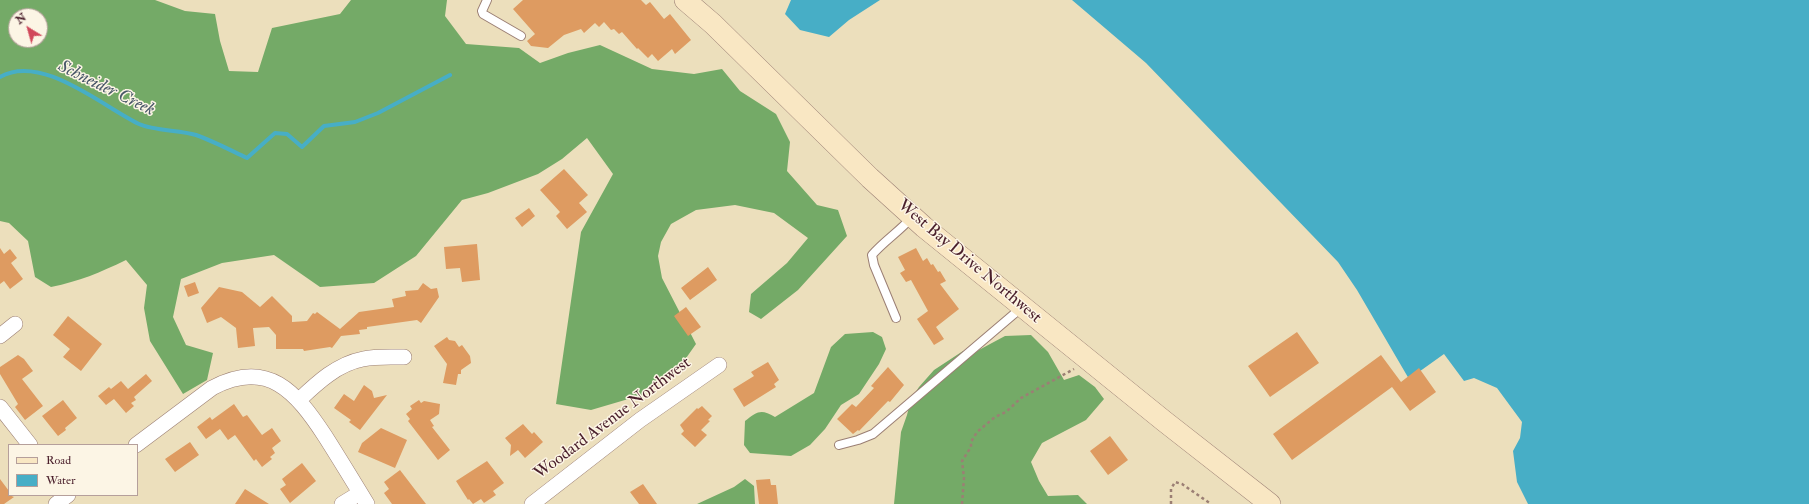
<!DOCTYPE html>
<style>
body{margin:0}
#map{position:relative;width:1809px;height:504px;overflow:hidden;background:#ecdfbc;font-family:"IM FELL Double Pica",serif}
canvas{display:block}
.legend{position:absolute;left:8px;top:444px;width:130px;height:52px;box-sizing:border-box;background:#fcf5e5;border:1px solid #b59f9b;margin:0;padding:5px 7px;list-style:none;font-size:12px;color:#4a1f2b}
.legend li{display:flex;align-items:center;gap:8px;height:20px}
.legend b{width:20px;border:1px solid #b59f9b}
.north{position:absolute;left:8px;top:8px;width:40px;height:40px;box-sizing:border-box;background:#fcf5e5;border:1px solid #b59f9b;border-radius:50%;rotate:323deg;font-size:11px;font-weight:700;line-height:16px;text-align:center;color:#4a1f2b}
.north::after{content:'';display:block;margin:auto;width:14px;height:18px;background:#d1495b;clip-path:polygon(50% 0,100% 100%,50% 72%,0 100%)}
</style>
<div id="map">
<canvas width="1809" height="504"></canvas>
<ul class="legend">
<li><b style="height:5px;background:#f9e7c3"></b>Road</li>
<li><b style="height:11px;background:#47aec6"></b>Water</li>
</ul>
<div class="north">N</div>
</div>
<script>
const ctx = document.querySelector('canvas').getContext('2d');
ctx.lineJoin = 'round';
function paint(path, color) {
  ctx.fillStyle = color;
  ctx.fill(path, 'evenodd');
}
function trace(path, color, width, dash) {
  ctx.strokeStyle = color;
  ctx.lineWidth = width;
  ctx.lineCap = dash ? 'butt' : 'round';
  ctx.setLineDash(dash || []);
  ctx.stroke(path);
}
function label(font, color, halo, rows, align = 'center') {
  ctx.font = font + ' "IM FELL Double Pica",serif';
  ctx.lineWidth = 3;
  ctx.setLineDash([]);
  ctx.textBaseline = 'middle';
  ctx.strokeStyle = halo;
  ctx.fillStyle = color;
  for (const [text, x, y, turn = 0] of rows) {
    ctx.save();
    ctx.translate(x, y);
    ctx.rotate((+turn || 0) * Math.PI / 180);
    ctx.textAlign = isNaN(turn) ? turn : align;
    if (halo) ctx.strokeText(text, 0, 0);
    ctx.fillText(text, 0, 0);
    ctx.restore();
  }
}
const forest = new Path2D(`
 M0,0H155L185,11L215,14L220,41L229,71L258,72L272,28L340,14L351,0H447L445,16L466,44L519,48L540,63L568,53L600,45L652,69L694,74L722,69L740,91L776,114L790,142L787,171L817,205L838,210L847,236L798,290L761,319L749,312L751,294L787,263L808,238L774,213L735,205L696,210L671,224L661,242L658,256L662,278L696,344L679,368L642,395L591,410L556,404L581,232L613,174L587,138L562,159L538,174L488,193L462,200L416,256L374,283L320,287L274,255L222,263L181,279L173,317L186,345L213,353L207,380L183,394L150,341L144,308L147,285L126,260C99,273 80,281 51,287L35,277L28,241L9,223L0,221ZM16,16H40V40H16Z
 M873,332L882,337L886,349L879,364L859,394L841,405L825,429L810,445L791,456L750,453L744,445L745,421C758,411 761,409 775,417L814,393L831,347L845,334Z
 M1031,335L1048,352L1064,380L1079,375L1095,387L1104,399L1086,420L1042,443L1031,462L1039,481L1048,496L1078,495L1087,504H894L901,432L907,415L911,399L919,387L934,370L963,351H977L1005,336Z
 M745,479L754,486L755,504H697L734,487Z`);
const water = new Path2D(`
 M791,0H880L849,20L829,37L800,30L785,14Z
 M1072,0H1809V504H1528L1517,482L1513,451L1520,438L1522,422L1497,388L1474,378L1464,381L1444,354L1409,379L1357,290L1338,262L1146,63Z`);
const stream = new Path2D(`
 M0,77C42,53 103,107 139,124C154,131 180,130 196,135C213,141 230,150 247,158L275,133L287,134L302,147L324,126L355,122L378,113L450,75`);
const building = new Path2D(`
 M523,0H641L646,5L650,2L664,19L670,14L691,40L675,54L672,49L658,61L652,54L648,58L638,48L637,49L622,32L619,34L614,29L611,30L604,22L599,27L595,23L584,33L581,29L564,35L548,48L531,46L527,41L535,34L513,9Z
 M564,169L588,195L579,203L587,212L567,229L556,216L560,212L540,190Z
 M529,208L535,216L522,227L515,218Z
 M477,244L480,280L462,282L460,268L446,269L444,247Z
 M0,248L4,254L10,249L17,258L11,263L23,279L10,289L4,281L0,284Z
 M916,248L923,261L927,258L931,265L933,264L938,272L940,271L946,281L940,284L959,309L936,327L944,339L934,345L917,319L928,311L911,280L906,282L900,273L905,270L898,257Z
 M708,267L717,280L690,300L681,288Z
 M195,282L199,293L188,297L184,286Z
 M423,283L431,289L437,288L439,297L421,323L417,320L367,327V329L359,330L360,334L341,336L332,348L330,347L304,351L303,349H276V335L269,327L253,328L255,346L238,348L236,328L221,317L207,323L201,308L219,287L242,292L260,307L272,296L292,316V322L307,321L313,313L315,314L317,312L340,329L359,312L394,307L392,299L406,296L405,291L418,290Z
 M686,307L701,327L688,336L674,316Z
 M68,316L102,344L81,371L63,357L70,349L53,335Z
 M1297,332L1319,363L1270,397L1248,366Z
 M447,337L449,340L455,341L459,347L462,345L470,356L471,363L461,370V374H458L456,385L443,383L447,364L434,346Z
 M18,355L24,359L33,371L22,379L43,406L25,420L15,407L18,404L0,374V367Z
 M1381,355L1401,382L1419,368L1436,392L1410,411L1392,387L1292,460L1273,434Z
 M768,362L779,380L774,384L776,387L744,407L733,389L754,376L751,372Z
 M888,367L904,385L890,402L888,401L859,431L858,430L853,434L837,419L852,404L856,407L874,388L871,386Z
 M146,374L152,381L134,397L136,400L131,403L134,406L126,413L114,399L106,405L98,396L109,387L111,389L121,381L128,389Z
 M364,385L372,391L374,398L387,395L360,430L349,422L351,420L334,408L344,394L354,401Z
 M63,400L77,418L65,428L66,430L58,436L42,416Z
 M419,400L421,403L424,401L440,404L439,414L430,420L434,426L432,427L450,450L438,460L408,421L410,419L406,414L412,409L410,406Z
 M234,404L243,417L247,415L262,435L272,428L281,441L272,448L275,453L270,457L272,459L262,467L256,459L254,461L235,435L228,440L220,429L206,439L197,427L210,417L212,420Z
 M702,406L712,416L708,420L710,421L701,430L707,435L695,447L681,434L684,431L680,425L697,408L698,409Z
 M523,424L532,434L534,432L543,442L525,458L518,450L510,456L511,445L505,438Z
 M381,428L407,440L395,468L358,452L362,443Z
 M1110,436L1128,460L1108,475L1090,451Z
 M190,442L199,455L175,472L165,459Z
 M487,461L504,483L493,491L496,495L484,503L481,499L473,504L469,499L468,500L456,481Z
 M302,463L316,481L290,503L280,489L286,485L282,479Z
 M400,470L426,504H392L384,493L389,489L384,482Z
 M0,479L9,491V495L14,497L4,504H0Z
 M770,479L771,485H776L778,504H759L756,480Z
 M643,484L657,504H639L630,492Z
 M245,489L269,504H235Z`);
const path = new Path2D(`
 M962,504L964,478L962,461L971,447V442L977,432L995,417L1006,412L1021,398L1074,369
 M1171,504V489L1175,482L1182,484L1211,504`);
const lane = new Path2D(`
 M487,0L482,11L483,14L521,36
 M896,318L874,265L872,255C884,241 900,231 912,217
 M839,445L858,440L873,434L1014,314L1021,306`);
const street = new Path2D(`
 M0,336L15,324
 M299,400C317,383 337,364 363,359C376,356 391,357 404,357
 M0,407L30,445
 M136,445L212,388C268,358 296,392 325,436C339,458 353,481 367,504
 M56,504L68,495
 M342,504L360,493
 M532,504L640,420L719,365`);
const secondary = new Path2D(`
 M685,0L713,24L870,178L924,227L1164,421L1270,504`);
const streetNames = [
 ["West Bay Drive Northwest",969,262,40],
 ["Woodard Avenue Northwest",613,419,-37]
];
const waterNames = [
 ["Schneider Creek",106,89,26]
];
paint(forest, '#74aa67');
paint(water, '#47aec6');
trace(stream, '#47aec6', 4);
paint(building, '#de9b61');
trace(lane, '#9b7f74', 10);
trace(street, '#9b7f74', 16);
trace(secondary, '#9b7f74', 22);
trace(path, '#9b7f74', 2.5, [3, 3]);
trace(lane, '#fff', 8);
trace(street, '#fff', 15);
trace(secondary, '#f9e7c3', 21);
label('17px', '#4a1f2b', '#fcf5e5', streetNames);
label('italic 18px', '#495869', '#fcf5e5', waterNames);
</script>
